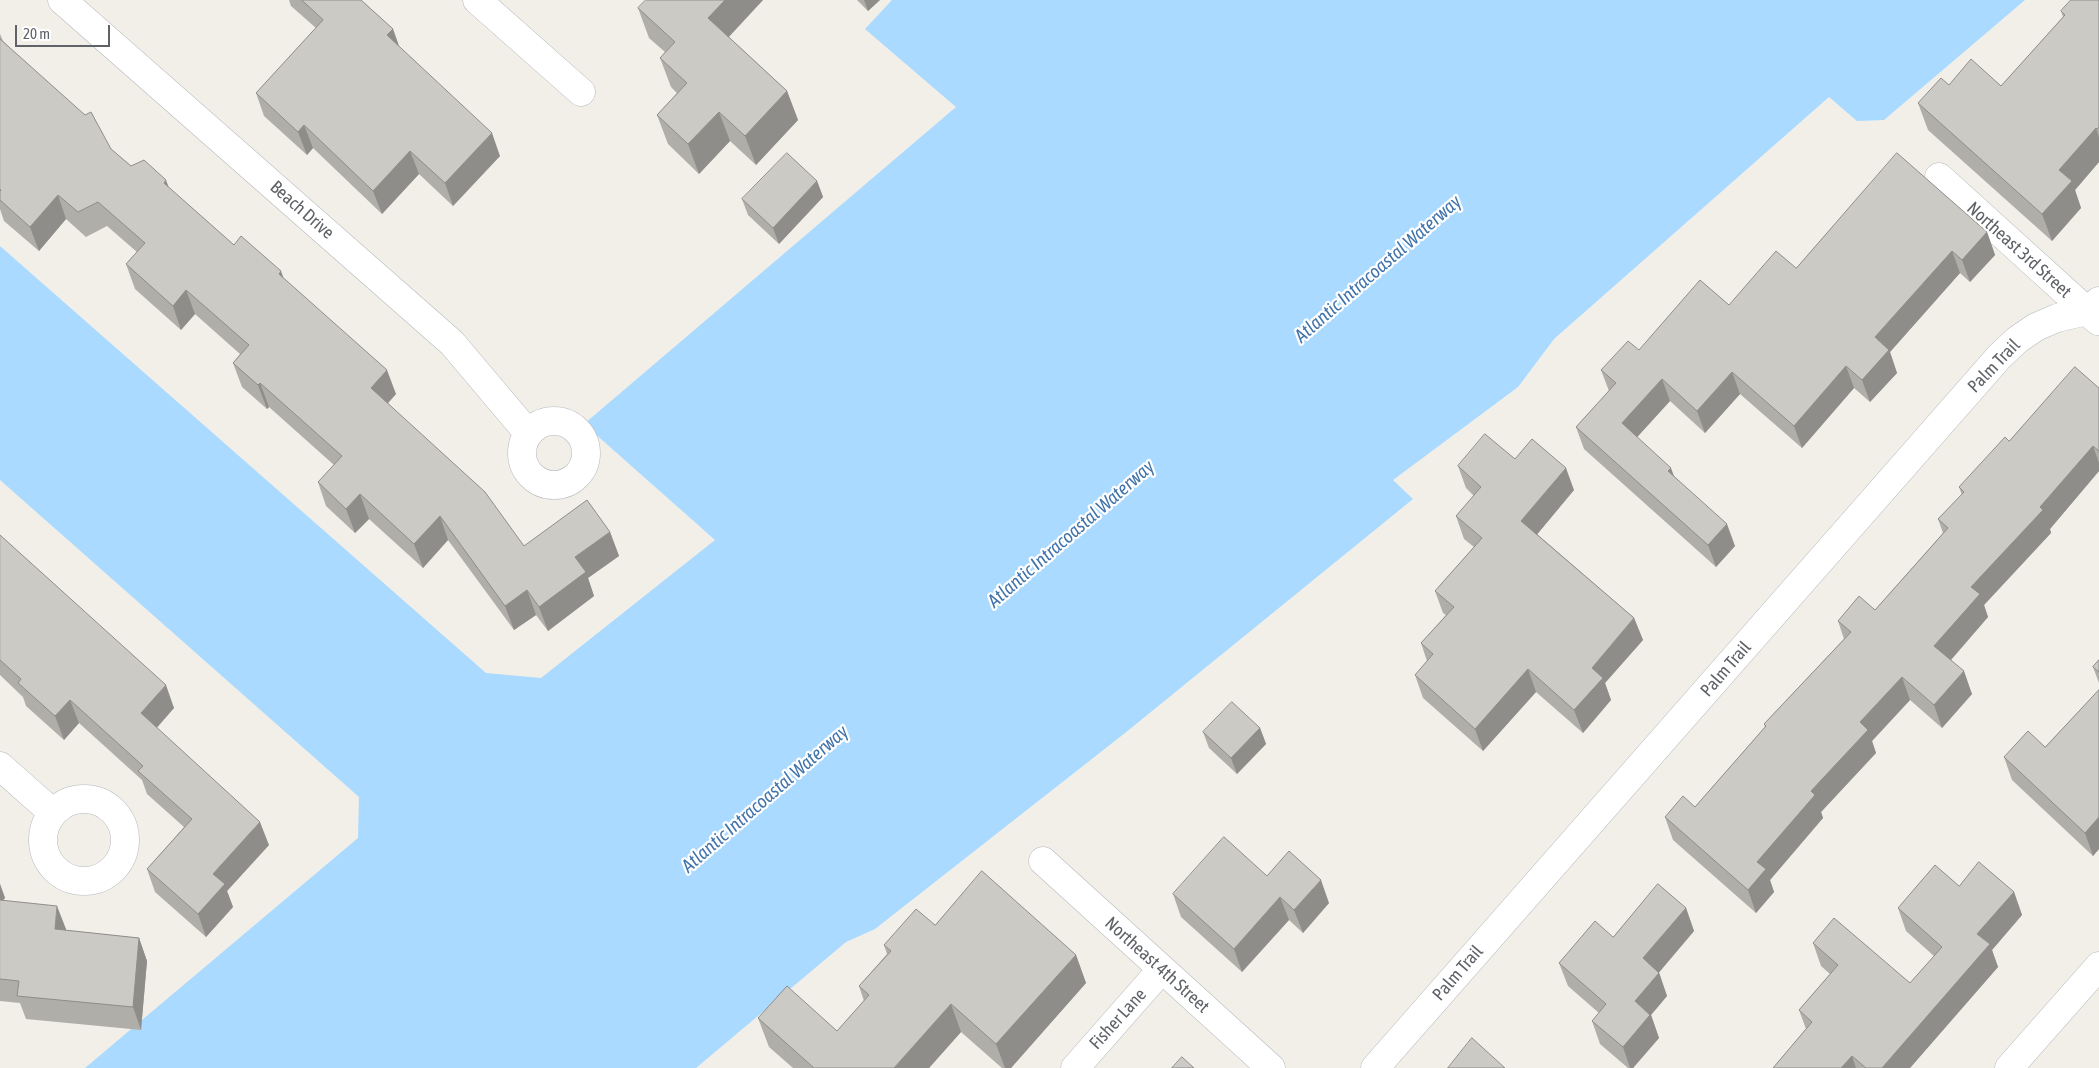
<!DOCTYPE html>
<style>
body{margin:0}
#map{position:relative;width:2099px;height:1068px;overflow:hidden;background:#f1efe8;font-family:"Asap Condensed",sans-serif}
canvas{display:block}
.scale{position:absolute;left:15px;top:25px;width:95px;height:22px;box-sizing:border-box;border:2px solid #5f6368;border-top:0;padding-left:6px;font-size:15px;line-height:18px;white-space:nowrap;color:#5f6368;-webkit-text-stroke:4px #fff;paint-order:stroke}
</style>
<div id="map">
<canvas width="2099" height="1068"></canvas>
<div class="scale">20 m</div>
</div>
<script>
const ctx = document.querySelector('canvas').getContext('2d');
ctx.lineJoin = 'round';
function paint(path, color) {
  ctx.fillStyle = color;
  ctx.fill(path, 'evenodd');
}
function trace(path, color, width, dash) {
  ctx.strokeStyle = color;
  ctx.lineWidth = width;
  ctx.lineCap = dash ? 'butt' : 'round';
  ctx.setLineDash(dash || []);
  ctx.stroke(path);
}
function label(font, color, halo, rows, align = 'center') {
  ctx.font = font + ' "Asap Condensed",sans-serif';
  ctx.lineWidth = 4.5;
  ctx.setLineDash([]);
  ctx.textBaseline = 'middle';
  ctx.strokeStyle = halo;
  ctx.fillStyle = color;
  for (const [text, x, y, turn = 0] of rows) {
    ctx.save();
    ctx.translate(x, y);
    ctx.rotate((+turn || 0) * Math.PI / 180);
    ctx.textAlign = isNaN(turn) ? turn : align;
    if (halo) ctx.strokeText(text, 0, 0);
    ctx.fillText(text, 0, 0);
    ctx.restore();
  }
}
const water = new Path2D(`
 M892,0H2025L1884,120L1857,121L1829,97L1554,339L1518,387L1393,480L1413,499L1125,733L875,929L846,942L696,1068H85L358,838L359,797L0,480V246L486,673L541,678L715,540L584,424L956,107L865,29Z`);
const street = new Path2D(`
 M62,0L452,343L528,433
 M477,0L581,92
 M1939,177L2098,321
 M522 453a32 32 0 1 1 64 0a32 32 0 1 1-64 0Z
 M0,766L53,813
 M43 840a41 41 0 1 1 82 0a41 41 0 1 1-82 0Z
 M1043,861L1271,1068
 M1075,1068L1162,969
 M1375,1068L1999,357L2017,340L2036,327L2057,318L2087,311L2099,301
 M2009,1068L2099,966`);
const wall = new Path2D(`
 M289,0H361L393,29L399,46L500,156L453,206L419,174L382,214L313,148L307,155L264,116L256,93L316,28L291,6Z
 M763,0L729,37L787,91L798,120L756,165L730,141L699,174L668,144L657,115L677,93L671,87L660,58L665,52L649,38L638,8Z
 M857,0H880L868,11Z
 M2099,0V162L2075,190L2081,208L2052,241L1928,130L1918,103L1949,85L2001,86L2063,17L2061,11Z
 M0,34L3,41L111,149L131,166L169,188L234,245L284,279L396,394L388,403L524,546L610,532L619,556L588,578L594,596L548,631L536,615L514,630L448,540L423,568L369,519L355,533L326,506L318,482L334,465L269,407L267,409L242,387L233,363L240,354L195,314L181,330L135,289L126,264L137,252L107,226L86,237L66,219L39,251L4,221L0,209Z
 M817,181L823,197L779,244L748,215L742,199Z
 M1987,232L1995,255L1970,282L1960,273L1890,352L1897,373L1870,402L1854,388L1802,448L1740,394L1705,433L1670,401L1637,437L1674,476L1735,546L1716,567L1584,449L1576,427L1609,391L1601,370L1729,305L1796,268Z
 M2099,388V471L2050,529L2051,533L1984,605L1988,617L1951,660L1972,694L1942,728L1910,700L1872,741L1876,753L1821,812L1823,818L1770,880L1774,892L1756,913L1673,840L1665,817L1695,807L1765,727L1764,724L1844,639L1838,621L1875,610L1943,533L1938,519L1962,495L1959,487L2009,441Z
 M1515,459L1574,490L1537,534L1634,618L1643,640L1605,683L1611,700L1583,733L1536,692L1483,751L1423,698L1415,675L1427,661L1421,643L1446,615L1443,613L1435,591L1474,547L1464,539L1456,516L1474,496L1466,488L1458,466Z
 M0,535L174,708L157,728L269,845L227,891L233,907L206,937L155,892L147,869L184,827L147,794L142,780L79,723L64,740L26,706L23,697L0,675Z
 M2099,660V683L2093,667Z
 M2099,690V849L2093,856L2012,780L2004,757L2045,747Z
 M1260,728L1266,744L1237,774L1209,748L1203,732Z
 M1267,876L1329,903L1303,933L1289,920L1242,972L1181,917L1173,894Z
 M0,884L5,898L3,900L66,929L65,930L139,938L147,961L141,1030L26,1019L20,1003L0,1001Z
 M1959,886L2014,892L2022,915L1992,950L1998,967L1910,1068H1773L1806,1029L1799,1010L1830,974L1821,966L1813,943L1910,983L1934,956L1906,931L1898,908Z
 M1686,908L1694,931L1659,972L1667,996L1651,1015L1659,1038L1633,1068H1628L1600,1044L1592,1021L1599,1013L1568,986L1559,963L1613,937Z
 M935,925L1076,955L1086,983L1011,1068H1002L961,1032L929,1068H793L769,1047L758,1018L837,1031L864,1001L859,986L887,954L884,945Z`);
const shadedWall = new Path2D(`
 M725,0H763L719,47L708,18Z
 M864,0H880L868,11Z
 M393,29L401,52L387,35Z
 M787,91L798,120L756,165L745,136Z
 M719,112L730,141L699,174L688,144Z
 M304,125L313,148L307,155L298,132Z
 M2096,128L2099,137V162L2075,190L2081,208L2052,241L2042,214L2059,170Z
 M492,133L500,156L453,206L445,183Z
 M410,151L419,174L382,214L373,191Z
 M166,180L175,204L164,183Z
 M817,181L823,197L779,244L773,228Z
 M58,195L66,219L39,251L30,227Z
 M1987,232L1995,255L1970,282L1962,260Z
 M1952,251L1960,273L1890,352L1897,373L1870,402L1862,380L1875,337Z
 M281,271L290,296L279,274Z
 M186,290L195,314L181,330L173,306Z
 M1846,366L1854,388L1802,448L1794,426Z
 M387,370L396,394L380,412L371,388Z
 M1732,372L1740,394L1705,433L1697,411Z
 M1662,379L1670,401L1630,445L1622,423Z
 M260,383L269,407L267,409L258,385Z
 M2093,446L2099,463V471L2050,529L2051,533L1984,605L1988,617L1943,669L1934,646L1971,587L2040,507Z
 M1566,468L1574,490L1530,543L1521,521Z
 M1671,468L1679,490L1668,471Z
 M360,494L369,519L355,533L346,509Z
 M440,516L448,540L423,568L414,544Z
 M1727,524L1735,546L1716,567L1708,545Z
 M610,532L619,556L588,578L594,596L548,631L539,607L575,557Z
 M527,590L536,615L514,630L505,606Z
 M1634,618L1643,640L1605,683L1611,700L1583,733L1574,710L1592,668Z
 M1528,669L1536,692L1483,751L1475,729Z
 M1964,671L1972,694L1942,728L1934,705Z
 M1902,677L1910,700L1872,741L1876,753L1821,812L1823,818L1770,880L1774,892L1756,913L1748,890L1757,862L1811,791L1860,722Z
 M166,685L174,708L149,736L141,713Z
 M70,700L79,723L64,740L55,716Z
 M1260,728L1266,744L1237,774L1231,758Z
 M2099,817V849L2093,856L2085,833Z
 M260,822L269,845L227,891L233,907L206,937L198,914L213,874Z
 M1321,880L1329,903L1303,933L1294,910Z
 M0,884L5,898L0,904Z
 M2014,892L2022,915L1992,950L1998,967L1910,1068H1882L1977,934Z
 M1280,897L1289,920L1242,972L1234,949Z
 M57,906L66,929L63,952L55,929Z
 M1686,908L1694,931L1651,982L1643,958Z
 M139,938L147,961L141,1030L133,1007Z
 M1076,955L1086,983L1011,1068H1005L996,1044Z
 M1659,973L1667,996L1651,1015L1659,1038L1633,1068H1630L1623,1047L1635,1001Z
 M951,1004L961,1032L929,1068H894Z
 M1852,1056L1856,1068H1841Z`);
const building = new Path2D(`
 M302,0H361L393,29L387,35L492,133L445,183L410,151L373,191L304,125L298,132L256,93L323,20Z
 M646,0H725L708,18L787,91L745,136L719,112L688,144L657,115L687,83L660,58L675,42L638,8Z
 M2071,0H2099V127L2097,129L2096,128L2059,170L2072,181L2042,214L1918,103L1941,78L1949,85L1971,59L2001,86L2065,15L2061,11Z
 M0,39L85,115L91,112L111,149L131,166L144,160L166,180L164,183L234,245L241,236L281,271L279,274L387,370L371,388L485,492L524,546L587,500L610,532L575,557L586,572L539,607L527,590L505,606L440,516L414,544L360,494L346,509L318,482L342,456L260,383L258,385L233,363L249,345L186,290L173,306L126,264L145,243L98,202L78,212L58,195L30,227L0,200V191L1,190L0,189Z
 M787,153L817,181L773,228L742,199Z
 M1897,153L1987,232L1962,260L1952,251L1875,337L1889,350L1862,380L1846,366L1794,426L1732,372L1697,411L1662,379L1622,423L1671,468L1668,471L1727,524L1708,545L1576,427L1616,383L1601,370L1628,341L1639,350L1700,280L1729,305L1776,251L1796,268Z
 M2075,367L2099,388V451L2093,446L2040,507L2043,510L1971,587L1980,594L1934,646L1964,671L1934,705L1902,677L1860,722L1868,730L1811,791L1815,795L1757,862L1766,869L1748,890L1665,817L1683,796L1695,807L1766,726L1764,724L1851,632L1838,621L1859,596L1875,610L1948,528L1938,519L1964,492L1959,487L2005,437L2009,441Z
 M1485,434L1515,459L1532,439L1566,468L1521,521L1634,618L1592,668L1603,678L1574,710L1528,669L1475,729L1415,675L1433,654L1421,643L1454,607L1435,591L1482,538L1456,516L1481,487L1458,466Z
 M0,535L166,685L141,713L260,822L213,874L225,884L198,914L147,869L192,819L138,771L143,766L70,700L55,716L18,683L21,679L0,660Z
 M2099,660V672L2093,667Z
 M2099,690V817L2085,833L2004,757L2028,731L2045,747Z
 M1232,702L1260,728L1231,758L1203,732Z
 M1224,837L1267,876L1289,851L1321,880L1294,910L1280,897L1234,949L1173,894Z
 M1979,862L2014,892L1977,934L1990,944L1882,1068H1866L1852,1056L1841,1068H1773L1812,1022L1799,1010L1838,965L1813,943L1834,918L1910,983L1942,947L1898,908L1935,865L1959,886Z
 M982,871L1076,955L996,1044L951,1004L894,1068H814L758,1018L787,986L837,1031L869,995L859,986L891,951L884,945L916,909L935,925Z
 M1658,884L1686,908L1643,958L1659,973L1635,1001L1650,1015L1623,1047L1592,1021L1606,1004L1559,963L1595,921L1613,937Z
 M0,900L57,906L55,929L139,938L133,1007L17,996L19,981L0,979Z
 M1472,1038L1505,1068H1448Z
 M1182,1057L1194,1068H1172Z`);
const streetNames = [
 ["Beach Drive",302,210,41],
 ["Northeast 3rd Street",2019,250,42],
 ["Palm Trail",1994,366,-46],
 ["Palm Trail",1726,669,-49],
 ["Northeast 4th Street",1157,965,42],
 ["Palm Trail",1458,973,-49],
 ["Fisher Lane",1118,1019,-48]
];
const waterNames = [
 ["Atlantic Intracoastal Waterway",1378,269,-41],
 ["Atlantic Intracoastal Waterway",1071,534,-41],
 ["Atlantic Intracoastal Waterway",765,799,-41]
];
paint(water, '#aadaff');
trace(street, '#b5b8bc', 29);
trace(street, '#fff', 28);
paint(wall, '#afaea9');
paint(shadedWall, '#8f8d8a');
paint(building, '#cccac5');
trace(building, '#8f8d8a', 1);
label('18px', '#5f6368', '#fff', streetNames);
label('italic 19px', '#4174aa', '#fff', waterNames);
</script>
